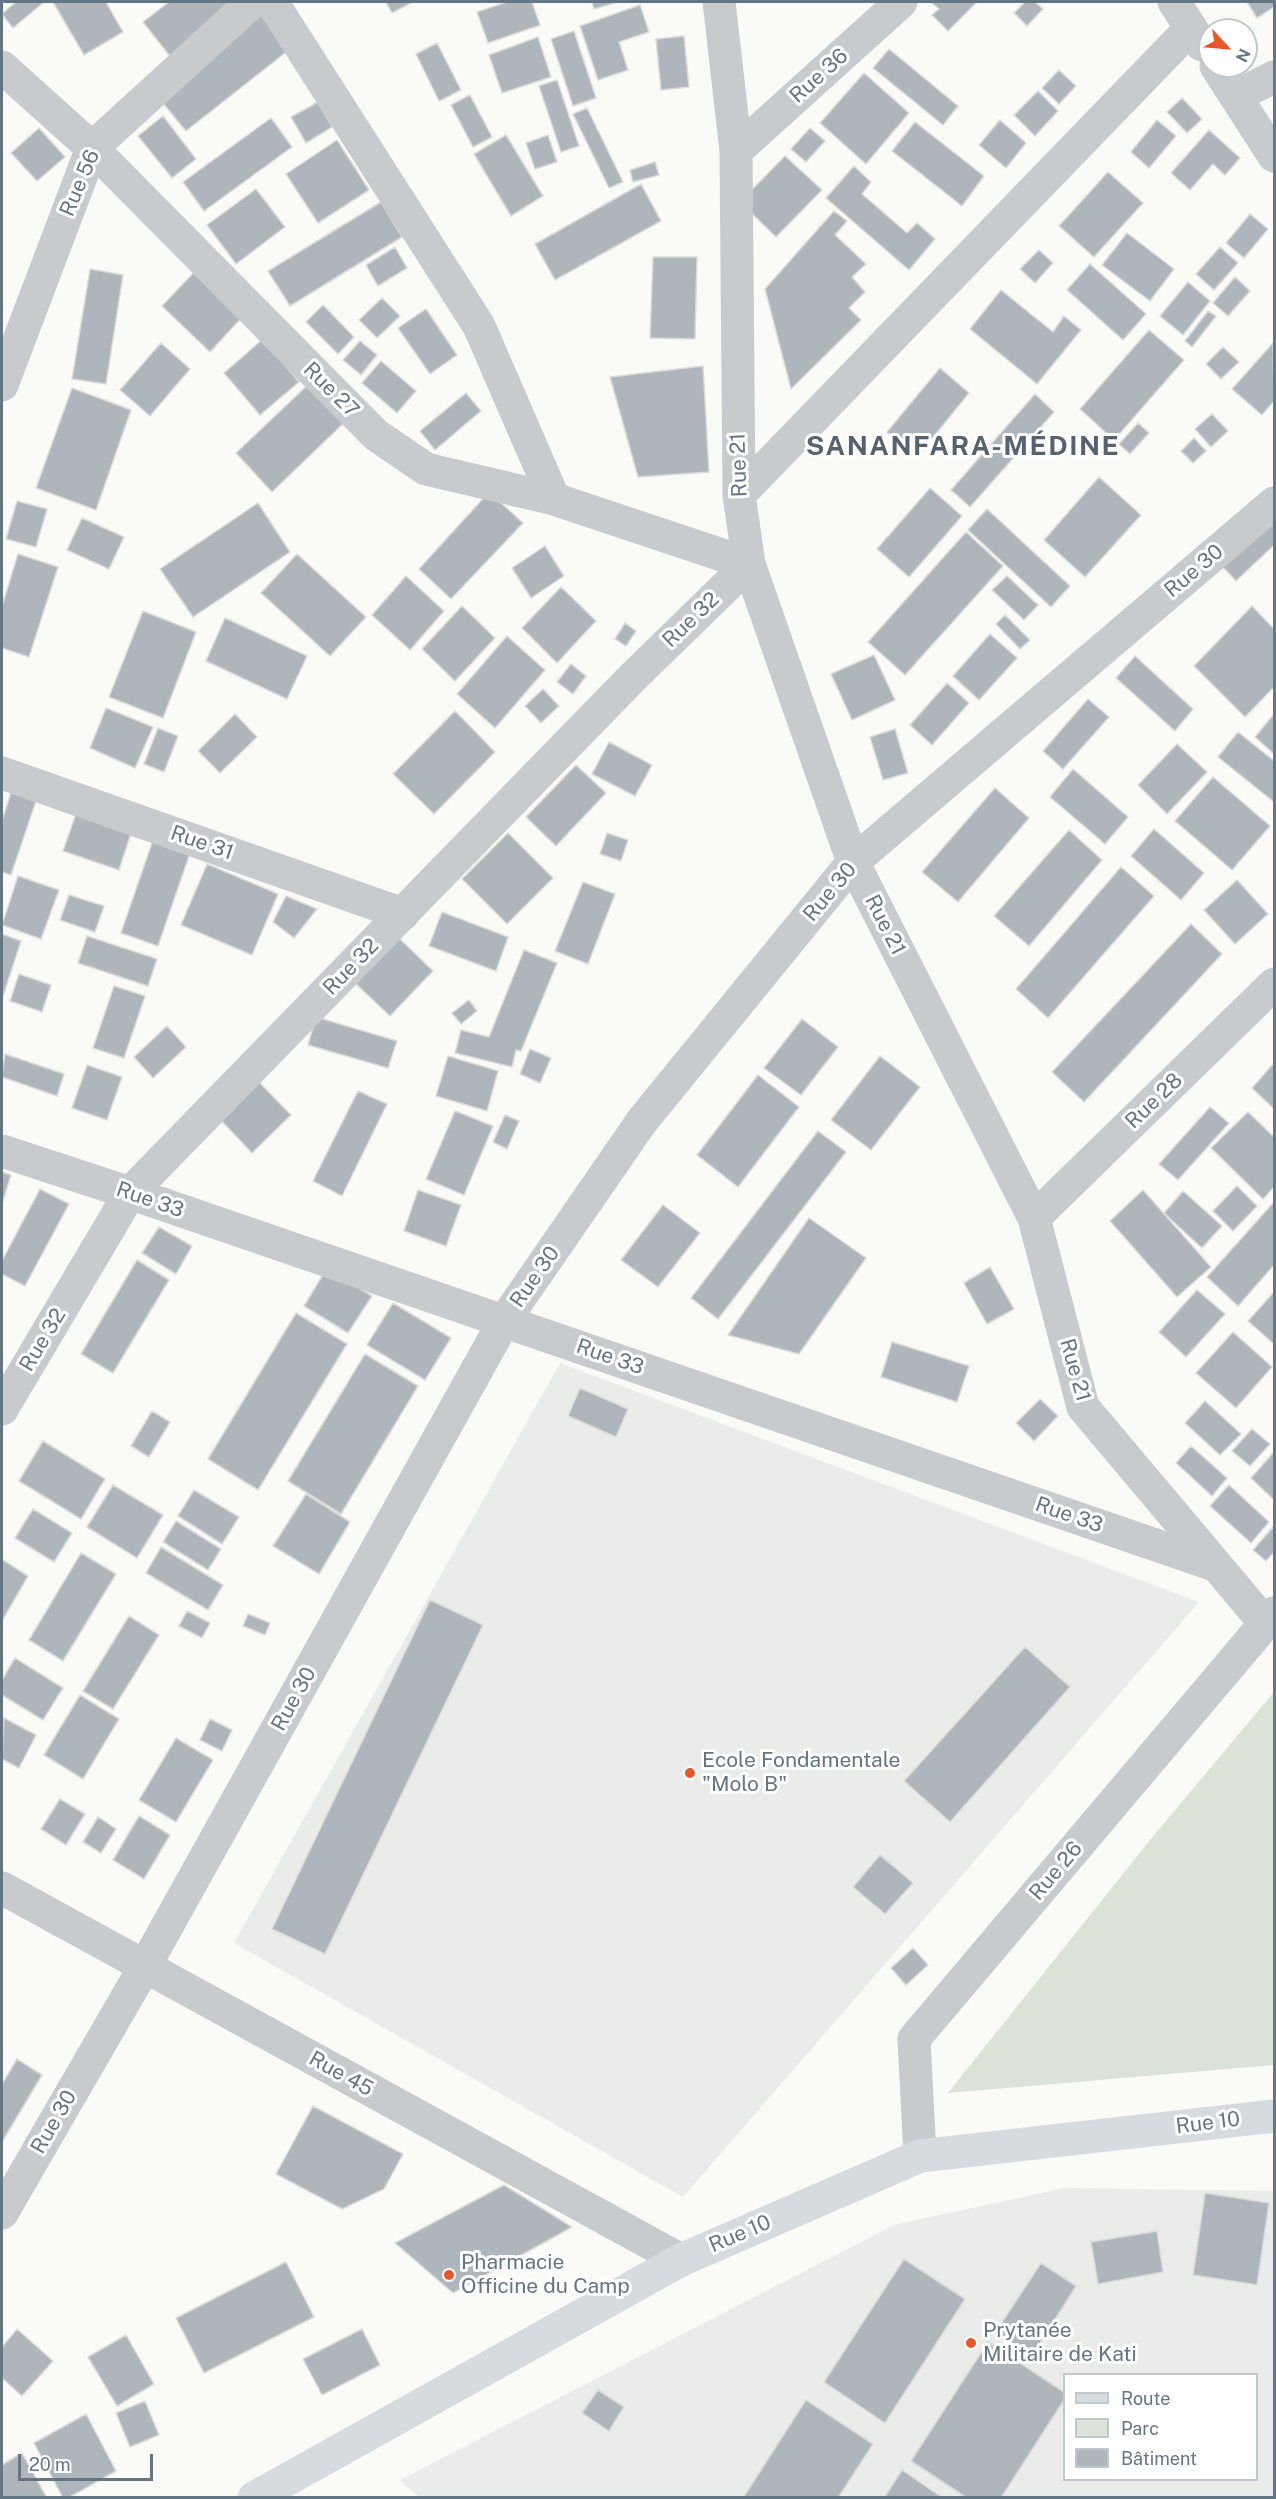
<!DOCTYPE html>
<meta charset="utf-8">
<style>
body{margin:0}
#map{position:relative;width:1276px;height:2499px;overflow:hidden;background:#fafaf7;font-family:"Public Sans",sans-serif}
canvas{display:block}
.frame{position:absolute;inset:0;border:3px solid #647583;pointer-events:none}
.legend{position:absolute;left:1063px;top:2373px;width:195px;height:108px;box-sizing:border-box;background:#fff;border:2px solid #c1c8cd;margin:0;padding:8px 10px;list-style:none;font-size:18px;color:#647583}
.legend li{display:flex;align-items:center;gap:12px;height:30px}
.legend b{width:30px;border:2px solid #c1c8cd}
.north{position:absolute;left:1198px;top:18px;width:60px;height:60px;box-sizing:border-box;background:#fff;border:2px solid #c1c8cd;border-radius:50%;rotate:116deg;font-size:16px;font-weight:700;line-height:24px;text-align:center;color:#647583}
.north::after{content:'';display:block;margin:auto;width:21px;height:27px;background:#e85729;clip-path:polygon(50% 0,100% 100%,50% 72%,0 100%)}
.scale{position:absolute;left:18px;top:2454px;width:135px;height:27px;box-sizing:border-box;border:3px solid #647583;border-top:0;padding-left:8px;font-size:18px;line-height:21px;white-space:nowrap;color:#647583;-webkit-text-stroke:4px #fff;paint-order:stroke}
</style>
<div id="map">
<canvas width="1276" height="2499"></canvas>
<div class="frame"></div>
<ul class="legend">
<li><b style="height:8px;background:#d6dbdf"></b>Route</li>
<li><b style="height:16px;background:#dbe2d8"></b>Parc</li>
<li><b style="height:16px;background:#aeb6bc"></b>Bâtiment</li>
</ul>
<div class="north">N</div>
<div class="scale">20 m</div>
</div>
<script>
const ctx = document.querySelector('canvas').getContext('2d');
ctx.lineJoin = 'round';
function paint(path, color) {
  ctx.fillStyle = color;
  ctx.fill(path, 'evenodd');
}
function trace(path, color, width, dash) {
  ctx.strokeStyle = color;
  ctx.lineWidth = width;
  ctx.lineCap = dash ? 'butt' : 'round';
  ctx.setLineDash(dash || []);
  ctx.stroke(path);
}
function label(font, color, halo, rows, align = 'center') {
  ctx.font = font + ' "Public Sans",sans-serif';
  ctx.lineWidth = 6;
  ctx.setLineDash([]);
  ctx.textBaseline = 'middle';
  ctx.strokeStyle = halo;
  ctx.fillStyle = color;
  for (const [text, x, y, turn = 0] of rows) {
    ctx.save();
    ctx.translate(x, y);
    ctx.rotate((+turn || 0) * Math.PI / 180);
    ctx.textAlign = isNaN(turn) ? turn : align;
    if (halo) ctx.strokeText(text, 0, 0);
    ctx.fillText(text, 0, 0);
    ctx.restore();
  }
}
const built = new Path2D(`
 M560,1363L1199,1602L683,2197L234,1943Z
 M1064,2188L1274,2191V2497L420,2498L400,2480L894,2225ZM1064,2374H1256V2480H1064Z`);
const green = new Path2D(`
 M1274,1692V2065L948,2093L1146,1845Z`);
const building = new Path2D(`
 M16,2H44L13,28L2,14Z
 M53,2H106L123,32L84,55Z
 M169,2H248L173,60L143,22Z
 M386,2H410L411,3L392,13Z
 M507,2H532L540,25L488,43L477,12Z
 M592,2H618L594,9Z
 M931,2H977L948,31L932,15L939,9Z
 M1025,2H1035L1043,9L1027,26L1014,13Z
 M1247,2H1274V7L1257,18Z
 M640,5L649,32L619,42L628,70L598,80L580,26Z
 M263,14L290,49L186,131L158,97Z
 M574,31L596,98L573,106L551,39Z
 M684,36L689,87L661,90L656,39Z
 M538,37L551,77L502,93L489,55Z
 M437,43L461,90L439,101L416,54Z
 M889,49L958,106L943,125L873,68Z
 M1059,70L1076,86L1059,104L1042,88Z
 M864,73L909,113L866,164L820,123Z
 M557,80L579,146L561,152L539,86Z
 M1038,91L1058,111L1035,136L1014,115Z
 M470,95L492,137L473,147L451,105Z
 M1182,98L1202,119L1187,133L1167,112Z
 M318,102L332,127L306,143L291,117Z
 M587,108L623,182L609,188L573,114Z
 M163,116L196,159L172,178L138,136Z
 M271,118L292,147L204,211L183,182Z
 M1000,120L1026,143L1006,168L979,145Z
 M1157,120L1176,136L1149,168L1131,152Z
 M915,122L984,176L962,206L892,151Z
 M39,128L65,157L37,181L11,153Z
 M810,128L825,141L806,162L791,149Z
 M1209,130L1240,158L1225,175L1213,164L1190,190L1171,173Z
 M506,135L543,196L511,216L474,154Z
 M548,135L557,162L535,169L526,143Z
 M337,140L369,190L318,223L286,174Z
 M785,156L822,190L776,237L740,202Z
 M655,162L659,175L633,182L630,170Z
 M854,166L871,182L862,194L907,233L917,223L935,239L909,270L826,198Z
 M1108,172L1143,203L1094,257L1059,226Z
 M641,184L661,221L555,280L535,244Z
 M256,189L285,227L236,264L207,225Z
 M381,202L402,237L290,306L268,271Z
 M834,211L847,221L835,235L866,264L852,277L865,292L849,308L861,320L791,389L765,289Z
 M1250,214L1268,229L1244,258L1226,243Z
 M1127,233L1174,269L1150,301L1102,265Z
 M395,247L407,268L378,286L366,265Z
 M1220,247L1238,263L1214,290L1196,274Z
 M1039,250L1053,263L1035,283L1020,269Z
 M653,257H697L695,339L650,338Z
 M1090,264L1146,314L1123,340L1067,290Z
 M198,268L245,314L210,352L162,306Z
 M90,269L123,275L106,384L72,379Z
 M1235,277L1250,291L1228,316L1213,303Z
 M1188,282L1210,301L1183,335L1160,316Z
 M1001,290L1053,332L1064,316L1081,330L1037,384L970,329Z
 M382,298L400,316L377,338L359,320Z
 M323,305L354,337L338,354L306,322Z
 M426,309L457,355L430,374L398,328Z
 M1208,311L1216,316L1192,347L1185,341Z
 M1149,330L1184,360L1114,440L1080,409Z
 M263,339L299,382L260,415L224,373Z
 M360,341L377,355L361,375L343,360Z
 M161,343L190,369L150,416L120,390Z
 M1273,343L1274,401L1262,415L1232,389Z
 M1223,347L1239,362L1221,379L1206,364Z
 M381,361L416,391L397,413L362,383Z
 M703,366L709,472L638,477L610,377Z
 M940,368L969,393L917,457L887,432Z
 M313,380L349,418L272,492L236,453Z
 M72,388L131,410L96,510L36,488Z
 M466,393L481,411L435,450L420,431Z
 M1035,394L1054,412L970,507L951,490Z
 M1212,414L1228,431L1211,447L1195,429Z
 M1138,423L1149,433L1130,454L1119,444Z
 M1194,438L1206,451L1193,463L1181,451Z
 M1099,477L1141,515L1085,577L1044,540Z
 M930,488L962,516L909,577L877,549Z
 M489,492L523,523L451,599L419,569Z
 M17,501L47,509L36,547L6,539Z
 M258,503L290,552L193,617L160,569Z
 M987,509L1070,586L1051,607L968,530Z
 M1274,517V545L1236,581L1222,566Z
 M82,518L124,537L109,569L67,550Z
 M966,532L1003,566L905,675L868,642Z
 M545,546L564,576L531,598L512,568Z
 M18,554L58,567L29,657L2,648V606Z
 M297,554L366,617L330,656L261,593Z
 M406,576L444,611L410,650L372,615Z
 M1007,576L1038,605L1024,620L992,590Z
 M561,587L596,621L557,663L522,628Z
 M462,606L495,638L455,681L422,649Z
 M1252,606L1274,629V687L1245,717L1194,666Z
 M143,611L196,632L163,718L109,697Z
 M1005,615L1030,640L1020,649L996,624Z
 M225,618L307,656L287,699L206,661Z
 M625,623L636,631L626,646L615,639Z
 M990,634L1017,658L979,700L953,676Z
 M507,636L545,670L495,728L457,694Z
 M874,655L895,700L852,720L831,674Z
 M1135,656L1193,709L1175,731L1116,678Z
 M571,664L586,676L573,694L557,682Z
 M947,683L969,703L932,745L910,725Z
 M543,689L559,706L541,723L525,706Z
 M1088,699L1109,717L1063,769L1043,751Z
 M106,708L153,727L135,768L90,748Z
 M455,711L495,752L434,814L393,774Z
 M235,714L257,737L220,773L198,751Z
 M1274,714V754L1255,737Z
 M158,728L178,736L164,772L144,764Z
 M895,729L908,773L883,780L870,737Z
 M1238,732L1274,761V802L1218,757Z
 M609,742L652,765L635,796L592,774Z
 M1177,744L1207,772L1167,814L1138,785Z
 M576,765L606,793L556,846L526,817Z
 M1073,769L1128,817L1105,844L1050,797Z
 M1213,777L1270,826L1232,870L1175,821Z
 M995,788L1029,818L958,902L922,872Z
 M12,789L37,798L11,875L2,872V821Z
 M77,811L132,830L119,870L63,851Z
 M1154,829L1204,873L1181,900L1131,856Z
 M1069,830L1102,860L1029,946L994,916Z
 M508,833L553,878L507,924L462,879Z
 M607,833L628,840L621,861L600,854Z
 M153,840L190,853L158,946L121,933Z
 M207,864L278,894L252,955L181,925Z
 M1121,867L1154,896L1048,1018L1016,989Z
 M18,876L59,890L41,939L2,925Z
 M1237,880L1268,914L1235,944L1204,910Z
 M583,882L615,894L588,964L555,951Z
 M69,895L104,906L95,932L60,920Z
 M286,896L317,909L294,938L273,922Z
 M442,912L508,937L496,971L429,946Z
 M1191,924L1222,954L1084,1102L1052,1072Z
 M2,934L21,941L2,999Z
 M87,936L157,959L148,986L78,963Z
 M398,937L433,971L390,1016L354,982Z
 M524,950L557,963L521,1051L516,1050L512,1067L455,1053L461,1030L489,1037Z
 M19,974L51,985L42,1012L10,1001Z
 M114,986L145,996L124,1058L93,1048Z
 M469,1000L477,1011L461,1024L452,1013Z
 M316,1017L397,1041L388,1068L308,1045Z
 M802,1019L838,1047L801,1095L764,1068Z
 M167,1026L186,1047L153,1078L134,1057Z
 M530,1049L551,1058L540,1083L520,1074Z
 M5,1054L64,1074L57,1096L2,1077Z
 M448,1056L498,1071L487,1111L436,1096Z
 M880,1056L920,1087L871,1150L831,1120Z
 M1274,1063V1109L1252,1088Z
 M87,1065L122,1077L107,1120L72,1108Z
 M758,1075L799,1107L738,1187L697,1155Z
 M255,1078L291,1115L252,1153L217,1116Z
 M358,1091L387,1104L342,1196L313,1181Z
 M1210,1107L1229,1123L1178,1180L1159,1164Z
 M455,1111L493,1126L464,1195L426,1179Z
 M1248,1112L1274,1137V1187L1263,1199L1211,1148Z
 M505,1115L519,1121L507,1149L493,1142Z
 M818,1131L846,1152L718,1319L691,1298Z
 M2,1172L11,1175L2,1204Z
 M1237,1186L1257,1206L1233,1231L1213,1211Z
 M40,1189L69,1204L25,1286L2,1274V1261Z
 M418,1190L461,1205L446,1246L404,1231Z
 M1143,1190L1211,1267L1177,1297L1110,1221Z
 M1183,1191L1222,1226L1202,1248L1164,1213Z
 M1274,1202V1265L1238,1306L1207,1277Z
 M663,1205L700,1233L658,1287L621,1260Z
 M809,1218L866,1258L799,1354L728,1335Z
 M159,1227L192,1246L176,1274L142,1253Z
 M137,1260L169,1280L113,1373L81,1354Z
 M990,1267L1014,1309L987,1324L964,1283Z
 M327,1268L372,1296L348,1333L304,1306Z
 M1197,1290L1225,1314L1186,1357L1159,1332Z
 M1274,1292V1344L1248,1321Z
 M393,1303L451,1338L425,1380L367,1345Z
 M296,1313L347,1344L258,1490L208,1459Z
 M1233,1332L1272,1367L1236,1408L1196,1373Z
 M892,1342L969,1366L957,1402L881,1377Z
 M365,1354L418,1386L341,1514L288,1481Z
 M580,1388L628,1409L616,1437L568,1416Z
 M1040,1399L1058,1416L1034,1441L1016,1423Z
 M1205,1401L1241,1434L1220,1455L1185,1423Z
 M152,1411L170,1422L149,1457L131,1446Z
 M1252,1429L1270,1444L1250,1466L1232,1451Z
 M43,1441L105,1479L81,1519L19,1481Z
 M1191,1446L1227,1478L1212,1496L1176,1463Z
 M1274,1452V1500L1251,1478Z
 M113,1485L163,1515L137,1558L87,1527Z
 M1229,1485L1269,1522L1251,1543L1210,1506Z
 M194,1490L239,1517L222,1544L178,1516Z
 M306,1494L350,1522L319,1574L273,1546Z
 M33,1509L72,1533L54,1562L15,1538Z
 M176,1521L221,1549L208,1570L163,1542Z
 M1274,1526V1552L1266,1561L1253,1550Z
 M161,1547L223,1585L208,1610L146,1573Z
 M81,1553L116,1574L63,1661L29,1640Z
 M3,1560L28,1576L2,1621V1562Z
 M430,1600L483,1625L325,1954L272,1929Z
 M187,1611L210,1623L202,1638L179,1626Z
 M248,1614L270,1623L265,1635L243,1626Z
 M129,1616L159,1635L113,1709L83,1691Z
 M1025,1647L1070,1687L950,1822L904,1781Z
 M15,1658L63,1688L43,1720L2,1695V1680Z
 M80,1695L119,1719L83,1779L44,1755Z
 M4,1718L36,1735L19,1768L2,1759Z
 M210,1719L232,1730L222,1751L200,1740Z
 M176,1738L213,1760L176,1822L139,1800Z
 M60,1799L85,1814L66,1845L41,1829Z
 M139,1816L170,1835L144,1879L113,1860Z
 M98,1817L116,1829L101,1853L83,1842Z
 M880,1855L913,1883L885,1914L853,1887Z
 M913,1948L928,1965L906,1985L891,1968Z
 M17,2059L42,2075L2,2142V2084Z
 M313,2106L403,2154L384,2189L342,2209L276,2174Z
 M504,2185L572,2227L453,2293L395,2243Z
 M1205,2193L1269,2203L1257,2285L1193,2275Z
 M1157,2231L1163,2272L1098,2284L1091,2242Z
 M904,2259L965,2299L885,2423L824,2382Z
 M286,2262L314,2317L204,2373L176,2318Z
 M1041,2263L1076,2286L1032,2356L995,2333Z
 M17,2329L53,2361L22,2396L2,2378V2347Z
 M362,2329L380,2365L322,2395L303,2359Z
 M126,2335L154,2384L117,2406L88,2357Z
 M988,2342L1064,2392V2400L1001,2498H967L911,2461Z
 M598,2390L624,2407L609,2431L582,2413Z
 M806,2400L873,2444L838,2498H743Z
 M145,2401L159,2435L130,2447L116,2413Z
 M86,2414L116,2471L68,2498H63L34,2443Z
 M22,2453L47,2498H2V2465Z
 M902,2470L943,2498H884Z`);
const minor = new Path2D(`
 M272,2L479,326L554,499
 M719,2L736,151L739,495L749,564L853,862L1034,1218L1083,1407L1265,1623L1274,1624
 M1174,2L1202,45
 M1216,66L1274,156
 M2,67L92,148L376,435L426,469L554,499L749,564L632,678L130,1193L2,1409
 M1236,96L1274,77
 M736,151L901,2
 M2,385L92,148L252,2
 M739,495L1191,28
 M2,773L403,914
 M2,1151L130,1193L1217,1566
 M1034,1218L1274,984
 M2,1888L681,2260
 M920,2156L914,2039L1274,1613
 M2,2213L145,1966L504,1321L642,1121L853,862L1274,503`);
const major = new Path2D(`
 M254,2498L681,2260L920,2156L1274,2116`);
const markers = [
 [690,1773,6,"#e85729"],
 [449,2275,6,"#e85729"],
 [971,2343,6,"#e85729"]
];
const streetNames = [
 ["Rue 36",819,76,-42],
 ["Rue 56",80,183,-67],
 ["Rue 27",331,390,45],
 ["Rue 21",739,465,-92],
 ["Rue 30",1194,571,-40],
 ["Rue 32",691,620,-44],
 ["Rue 31",202,843,19],
 ["Rue 30",830,892,-50],
 ["Rue 21",885,925,63],
 ["Rue 32",351,967,-46],
 ["Rue 28",1154,1101,-44],
 ["Rue 33",150,1200,19],
 ["Rue 30",535,1277,-55],
 ["Rue 32",43,1340,-59],
 ["Rue 33",610,1357,19],
 ["Rue 21",1075,1370,74],
 ["Rue 33",1069,1515,19],
 ["Rue 30",294,1699,-61],
 ["Rue 26",1056,1871,-50],
 ["Rue 45",341,2074,29],
 ["Rue 30",54,2122,-60],
 ["Rue 10",1208,2123,-7],
 ["Rue 10",740,2234,-23]
];
const poiNames = [
 ["Ecole Fondamentale",702,1761],
 ["\"Molo B\"",702,1785],
 ["Pharmacie",461,2263],
 ["Officine du Camp",461,2287],
 ["Prytanée",983,2331],
 ["Militaire de Kati",983,2355]
];
const districtNames = [
 ["SANANFARA-MÉDINE",963,447]
];
paint(built, '#eaecea');
paint(green, '#dbe2d8');
paint(building, '#aeb6bc');
trace(building, '#dbdbd9', 1.5);
trace(minor, '#c7cbce', 33);
trace(major, '#d6dbdf', 33);
for (const [x, y, r, color] of markers) {
  const dot = new Path2D();
  dot.arc(x, y, r, 0, 2 * Math.PI);
  ctx.fillStyle = color;
  ctx.fill(dot);
  trace(dot, '#fff', 2);
}
label('21px', '#647583', '#fff', streetNames);
label('21px', '#647583', '#fff', poiNames, 'left');
ctx.letterSpacing = '1.5px';
label('bold 27px', '#56636e', '#fff', districtNames);
ctx.letterSpacing = '0px';
</script>
